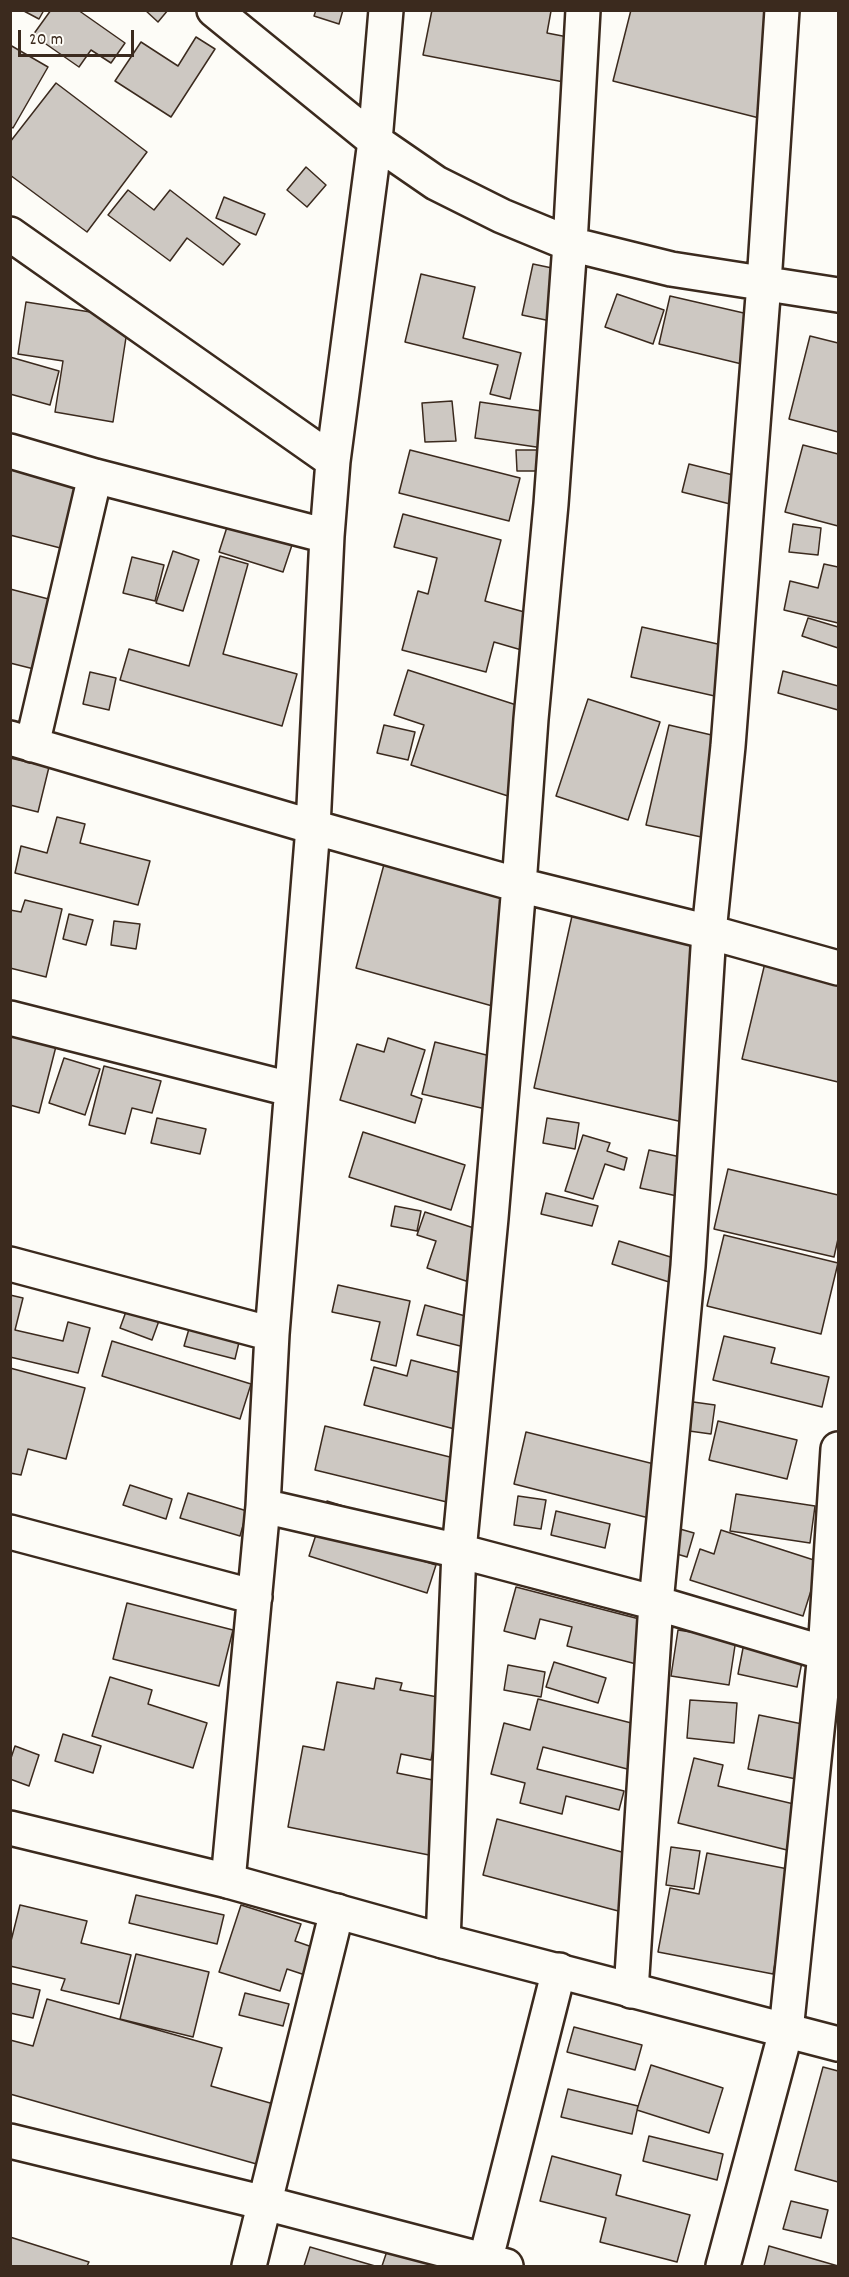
<!DOCTYPE html>
<style>
body{margin:0}
#map{position:relative;width:849px;height:2277px;overflow:hidden;background:#fdfcf7;font-family:Dekko,sans-serif}
canvas{display:block}
.frame{position:absolute;inset:0;border:12px solid #3b2a1e;pointer-events:none}
.scale{position:absolute;left:18px;top:30px;width:116px;height:27px;box-sizing:border-box;border:3px solid #3b2a1e;border-top:0;padding-left:8px;font-size:18px;line-height:21px;white-space:nowrap;color:#3b2a1e;-webkit-text-stroke:4px #fdfcf7;paint-order:stroke}
</style>
<div id="map">
<canvas width="849" height="2277"></canvas>
<div class="frame"></div>
<div class="scale">20 m</div>
</div>
<script>
const ctx = document.querySelector('canvas').getContext('2d');
ctx.lineJoin = 'round';
function paint(path, color) {
  ctx.fillStyle = color;
  ctx.fill(path, 'evenodd');
}
function trace(path, color, width, dash) {
  ctx.strokeStyle = color;
  ctx.lineWidth = width;
  ctx.lineCap = dash ? 'butt' : 'round';
  ctx.setLineDash(dash || []);
  ctx.stroke(path);
}
const building = new Path2D(`
 M22,10H44L39,19Z
 M51,10H78L125,43L111,63L91,50L79,67L33,35Z
 M145,10H168L158,22Z
 M316,10H343L339,24L314,16Z
 M432,10L551,11L547,33L578,39L569,83L423,55Z
 M631,10H799L771,121L613,81Z
 M196,37L215,49L171,117L115,81L141,42L178,66Z
 M10,45L48,67L13,128L10,126Z
 M56,83L147,152L87,232L10,175V142Z
 M306,167L326,185L307,207L287,190Z
 M128,190L154,210L170,190L240,244L223,265L187,238L170,261L108,215Z
 M224,197L265,214L256,235L216,218Z
 M533,264L571,272L560,323L522,315Z
 M421,274L475,287L463,338L521,353L510,399L490,394L498,365L405,342Z
 M617,294L664,310L653,344L605,327Z
 M670,296L761,317L750,366L659,344Z
 M26,302L129,318L113,422L55,412L63,361L18,354Z
 M810,336L838,343V432L789,419Z
 M10,357L59,371L50,405L10,394Z
 M452,401L456,441L425,442L422,403Z
 M480,402L548,412L543,448L475,438Z
 M803,445L838,454V526L785,512Z
 M10,450L92,471L72,551L10,535Z
 M410,450L520,478L509,521L399,493Z
 M516,450H543V471H517Z
 M689,464L741,477L734,505L682,492Z
 M403,514L501,540L485,601L535,615L525,651L494,642L486,672L402,650L418,591L428,594L437,558L394,547Z
 M228,524L292,545L283,572L219,552Z
 M793,524L821,528L818,555L789,552Z
 M173,551L199,560L183,611L156,603Z
 M220,556L248,564L223,654L297,674L282,726L120,680L129,649L189,666Z
 M132,557L164,565L155,601L123,593Z
 M824,564L838,567V623L784,610L790,581L818,588Z
 M10,589L60,602L42,671L10,663Z
 M808,618L838,627V648L802,636Z
 M642,627L731,647L719,697L631,677Z
 M408,670L535,711L508,796L411,765L424,725L394,715Z
 M783,671L838,686V710L778,693Z
 M90,672L116,678L109,710L83,704Z
 M588,699L660,722L628,820L556,796Z
 M384,725L415,732L408,760L377,753Z
 M669,725L737,741L715,840L646,825Z
 M10,758L49,767L38,812L10,805Z
 M57,817L85,824L80,843L150,861L138,905L15,873L21,846L47,853Z
 M386,857L527,896L496,1007L356,968Z
 M25,900L62,909L46,977L10,968V910L21,912Z
 M69,914L93,920L86,945L63,939Z
 M572,916L726,950L687,1123L534,1088Z
 M114,921L140,924L136,949L111,945Z
 M770,942L838,959V1082L742,1059Z
 M10,1001L64,1015L39,1113L10,1105Z
 M388,1038L425,1050L411,1095L422,1099L415,1123L340,1100L357,1044L384,1052Z
 M435,1042L506,1060L494,1111L422,1094Z
 M64,1058L100,1069L85,1115L49,1103Z
 M104,1066L161,1081L152,1113L132,1108L125,1134L89,1125Z
 M157,1118L206,1129L200,1154L151,1143Z
 M547,1118L579,1123L575,1149L543,1143Z
 M363,1132L465,1165L451,1210L349,1177Z
 M583,1135L610,1143L607,1151L627,1158L624,1170L605,1164L593,1199L565,1191Z
 M649,1150L685,1158L677,1196L640,1188Z
 M728,1169L838,1195V1239L834,1257L714,1229Z
 M546,1193L598,1206L592,1226L541,1214Z
 M395,1206L421,1211L417,1231L391,1226Z
 M425,1212L486,1232L469,1282L427,1268L436,1241L417,1235Z
 M724,1235L838,1263L821,1334L707,1306Z
 M619,1241L677,1259L669,1282L612,1264Z
 M338,1285L410,1301L396,1366L371,1360L380,1322L332,1312Z
 M10,1295L23,1298L15,1330L63,1341L68,1322L90,1328L78,1373L10,1357Z
 M425,1305L480,1320L472,1349L417,1335Z
 M128,1306L160,1318L152,1340L120,1328Z
 M191,1322L241,1334L235,1359L184,1346Z
 M724,1336L775,1348L771,1363L829,1377L822,1407L713,1380Z
 M112,1341L251,1384L240,1419L102,1376Z
 M411,1360L476,1377L462,1431L364,1405L374,1367L407,1376Z
 M10,1368L85,1388L66,1459L28,1449L21,1475L10,1473Z
 M686,1401L715,1405L711,1434L682,1430Z
 M718,1421L797,1440L787,1479L709,1460Z
 M325,1426L466,1461L455,1504L315,1470Z
 M526,1432L666,1467L653,1519L514,1484Z
 M130,1485L172,1499L166,1519L123,1505Z
 M188,1493L247,1511L240,1536L180,1518Z
 M736,1494L815,1506L810,1543L730,1531Z
 M518,1496L546,1500L541,1529L514,1525Z
 M327,1501L423,1531L414,1558L436,1565L427,1593L309,1556Z
 M556,1511L610,1524L605,1548L551,1535Z
 M666,1525L694,1533L687,1557L660,1549Z
 M721,1530L820,1562L803,1616L690,1580L700,1549L714,1554Z
 M516,1587L651,1622L640,1665L567,1646L572,1627L540,1619L535,1639L504,1631Z
 M127,1603L233,1630L219,1686L113,1659Z
 M678,1630L736,1639L729,1685L671,1676Z
 M744,1643L803,1657L797,1687L738,1674Z
 M554,1662L606,1678L598,1703L546,1687Z
 M508,1665L545,1672L541,1697L504,1690Z
 M110,1677L152,1690L148,1704L207,1723L193,1768L92,1736Z
 M376,1678L402,1683L400,1690L443,1698L431,1760L401,1754L397,1773L443,1782L429,1855L288,1827L303,1746L324,1750L337,1682L374,1689Z
 M538,1699L643,1726L631,1770L543,1747L537,1769L624,1791L619,1810L566,1796L562,1814L520,1803L525,1783L491,1774L504,1723L530,1730Z
 M690,1700L737,1703L734,1743L687,1738Z
 M759,1715L807,1725L796,1779L748,1769Z
 M63,1734L101,1746L93,1773L55,1761Z
 M15,1746L39,1755L29,1786L10,1779V1761Z
 M694,1758L723,1765L718,1786L798,1805L787,1850L678,1823Z
 M497,1819L637,1856L622,1912L483,1875Z
 M671,1847L700,1851L694,1889L666,1885Z
 M707,1853L793,1870L773,1974L658,1952L670,1888L699,1894Z
 M136,1895L224,1915L217,1944L129,1923Z
 M20,1905L87,1921L81,1943L131,1955L119,2004L61,1990L65,1979L10,1966V1945Z
 M241,1905L301,1924L295,1941L335,1955L326,1982L287,1969L280,1991L219,1972Z
 M136,1954L209,1972L193,2037L120,2019Z
 M10,1983L40,1990L33,2018L10,2013Z
 M245,1993L289,2004L283,2026L239,2015Z
 M47,1999L222,2048L211,2086L277,2105L260,2165L10,2094V2040L33,2046Z
 M574,2027L642,2045L635,2070L567,2052Z
 M651,2065L723,2088L709,2133L637,2110Z
 M823,2067L838,2071V2182L795,2170Z
 M568,2089L638,2106L632,2134L561,2117Z
 M649,2136L723,2154L717,2180L643,2161Z
 M552,2156L621,2175L616,2195L690,2215L677,2262L600,2242L606,2218L540,2201Z
 M791,2201L828,2210L821,2238L783,2229Z
 M10,2237L89,2262L87,2266H10Z
 M769,2246L838,2266H764Z
 M310,2247L375,2266H304Z
 M387,2251L440,2266H382Z`);
const street = new Path2D(`
 M214,10L375,141L436,183L502,216L570,244L671,269L838,295
 M10,234L333,461
 M10,451L95,476L327,536
 M10,738L313,827L519,885L709,932L838,968
 M32,745L95,476
 M10,1018L290,1089
 M10,1264L272,1334
 M263,1506L459,1551L656,1603L838,1657
 M10,1532L255,1597
 M228,1881L263,1506L272,1334L313,827L327,536L333,461L375,141L386,10
 M443,1941L459,1551L491,1218L519,885L531,719L551,504L570,244L583,10
 M631,1991L656,1603L688,1266L709,932L728,746L764,283L782,10
 M10,2141L265,2203L506,2266
 M249,2266L337,1911
 M484,2266L559,1970
 M723,2266L786,2031L825,1653L838,1449`);
const secondary = new Path2D(`
 M10,1828L228,1881L443,1941L838,2044`);
paint(building, '#cdc8c2');
trace(building, '#3b2a1e', 1.5);
trace(street, '#3b2a1e', 38);
trace(secondary, '#3b2a1e', 38);
trace(street, '#fdfcf7', 33);
trace(secondary, '#fdfcf7', 33);
</script>
